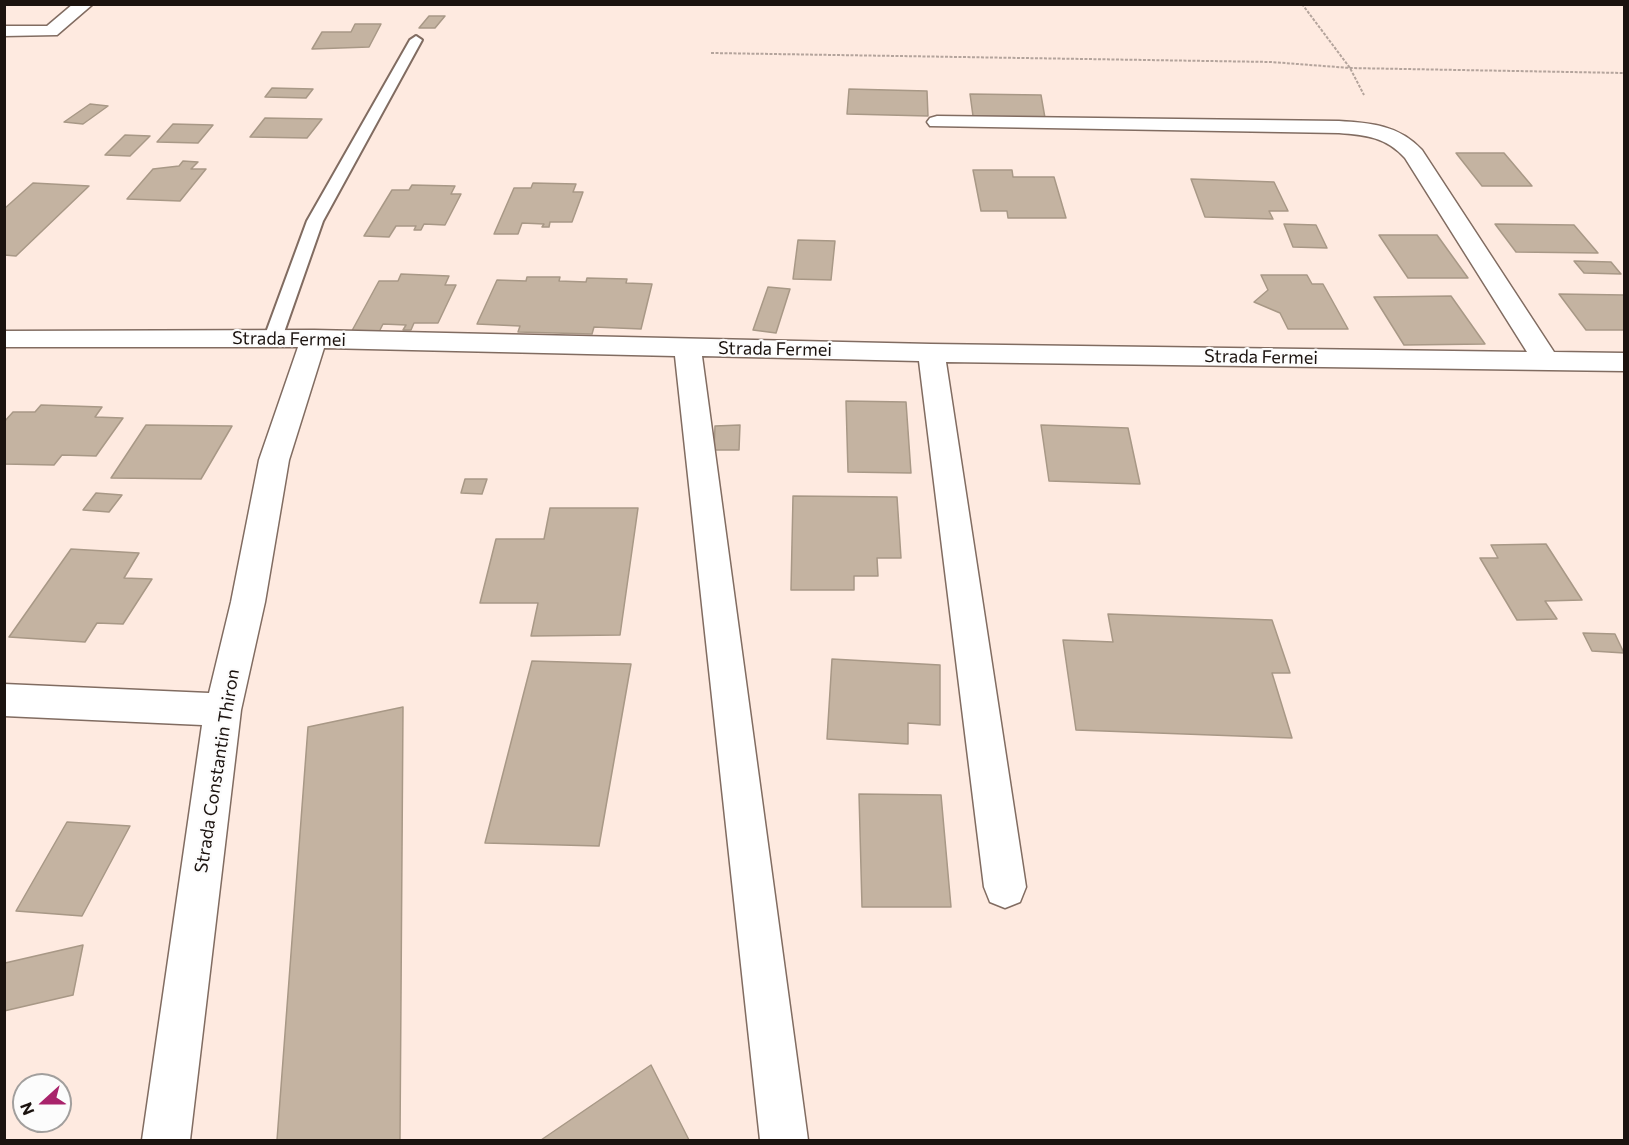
<!DOCTYPE html>
<style>
body{margin:0}
#map{position:relative;width:1629px;height:1145px;overflow:hidden;background:#feeae0;font-family:Commissioner,sans-serif}
canvas{display:block}
.frame{position:absolute;inset:0;border:6px solid #1b130f;pointer-events:none}
.north{position:absolute;left:12px;top:1073px;width:60px;height:60px;box-sizing:border-box;background:#fcfcfc;border:2px solid #a29f9d;border-radius:50%;rotate:249deg;font-size:16px;font-weight:700;line-height:24px;text-align:center;color:#1b130f}
.north::after{content:'';display:block;margin:auto;width:21px;height:27px;background:#a9236b;clip-path:polygon(50% 0,100% 100%,50% 72%,0 100%)}
</style>
<div id="map">
<canvas width="1629" height="1145"></canvas>
<div class="frame"></div>
<div class="north">N</div>
</div>
<script>
const ctx = document.querySelector('canvas').getContext('2d');
ctx.lineJoin = 'round';
function paint(path, color) {
  ctx.fillStyle = color;
  ctx.fill(path, 'evenodd');
}
function trace(path, color, width, dash) {
  ctx.strokeStyle = color;
  ctx.lineWidth = width;
  ctx.lineCap = dash ? 'butt' : 'round';
  ctx.setLineDash(dash || []);
  ctx.stroke(path);
}
function label(font, color, halo, rows, align = 'center') {
  ctx.font = font + ' Commissioner,sans-serif';
  ctx.lineWidth = 4.5;
  ctx.setLineDash([]);
  ctx.textBaseline = 'middle';
  ctx.strokeStyle = halo;
  ctx.fillStyle = color;
  for (const [text, x, y, turn = 0] of rows) {
    ctx.save();
    ctx.translate(x, y);
    ctx.rotate((+turn || 0) * Math.PI / 180);
    ctx.textAlign = isNaN(turn) ? turn : align;
    if (halo) ctx.strokeText(text, 0, 0);
    ctx.fillText(text, 0, 0);
    ctx.restore();
  }
}
const building = new Path2D(`
 M429,16H445L435,28H419Z
 M355,24H381L369,47L312,49L322,32H351Z
 M272,88L313,89L306,98L265,97Z
 M849,89L927,91L928,116L847,114Z
 M970,94L1041,95L1045,118L973,116Z
 M90,104L108,106L83,124L64,122Z
 M265,118L322,119L307,138L250,137Z
 M173,124L213,125L198,143L157,142Z
 M125,135L150,136L130,156L105,155Z
 M1456,153H1504L1532,186H1482Z
 M183,161L198,162L191,169H206L180,201L127,199L153,169L179,166Z
 M973,170H1012L1013,177H1054L1066,218H1008L1007,211H981Z
 M1191,179L1274,182L1288,211H1269L1273,219L1205,217Z
 M33,183L89,186L16,256L4,255V209Z
 M533,183L576,184L573,192H583L572,222H550L549,227H542L544,224L522,223L518,234H494L514,188H531Z
 M412,185L455,186L451,194H461L445,225L424,224L421,230H414L416,226H396L389,237L364,236L392,190H409Z
 M1284,224L1316,225L1327,248L1293,247Z
 M1495,224L1574,225L1598,253L1516,252Z
 M1379,235H1437L1468,278H1408Z
 M798,240L835,241L831,280L793,279Z
 M1574,261L1611,262L1621,274L1584,273Z
 M401,274L449,276L445,285H456L438,323H414L411,330H403L406,325L383,324L376,338H348L379,281H398Z
 M1261,275H1307L1312,284H1323L1348,329H1288L1280,313L1254,302L1268,290Z
 M527,277H560L559,281L586,282L587,278L627,279L626,283L652,284L641,329L594,327L592,334L518,332L520,326L477,324L497,280L526,281Z
 M768,287L790,289L776,333L753,330Z
 M1559,294L1624,295V330H1586Z
 M1451,296L1485,344L1404,345L1374,297Z
 M846,401L906,402L911,473L848,472Z
 M41,405L102,407L95,417L123,418L96,456L62,455L54,465L4,464V422L13,412H35Z
 M146,425L232,426L201,479L111,478Z
 M740,425L739,450H714L715,426Z
 M1041,425L1128,428L1140,484L1049,481Z
 M465,479H487L482,494L461,493Z
 M96,493L122,495L109,512L83,510Z
 M793,496L897,497L901,558H877L878,576H854V590H791Z
 M550,508H638L620,635L531,636L538,603H480L496,539H544Z
 M1546,544L1582,600L1545,601L1557,619L1517,620L1480,558H1498L1491,545Z
 M71,549L139,553L124,578L152,579L123,624L97,623L85,642L9,637Z
 M1108,614L1272,620L1290,673H1272L1292,738L1076,730L1063,640L1113,642Z
 M1583,633L1615,634L1624,653L1592,651Z
 M832,659L940,665V725L908,723V744L827,739Z
 M532,661L631,664L599,846L485,843Z
 M403,707L400,1140H277L308,727Z
 M859,794L941,795L951,907H862Z
 M67,822L130,826L82,916L16,911Z
 M83,945L73,995L4,1011L5,963Z
 M651,1065L689,1140H541Z`);
const path = new Path2D(`
 M1302,4L1350,68L1364,95
 M711,53L1271,62L1350,68L1624,73`);
const lane = new Path2D(`
 M416,36L422,40L323,221L282,338L279,342H267L264,338L307,221L410,40Z`);
const street = new Path2D(`
 M73,4H93L57,35L4,36V26H47Z
 M937,116L1339,121C1371,123 1399,125 1422,150L1554,352L1624,353V371L946,362L1026,887L1020,902L1005,908L990,902L984,887L919,361L702,356L808,1140H760L675,356L324,348L289,460L265,602L241,710L190,1140H142L202,725L4,716V684L209,693L231,602L259,460L298,347H4V331L314,330L931,344L1527,352L1405,158C1386,137 1366,135 1339,133L930,126L927,122L930,118Z`);
const streetNames = [
 ["Strada Fermei",289,339,1],
 ["Strada Fermei",775,349,1],
 ["Strada Fermei",1261,357,1],
 ["Strada Constantin Thiron",217,771,-81]
];
paint(building, '#c4b3a1');
trace(building, '#a89886', 1.5);
trace(lane, '#816c61', 4);
trace(street, '#816c61', 3);
trace(path, '#b4a49c', 2, [3, 1.5]);
paint(lane, '#fff');
paint(street, '#fff');
label('18px', '#1b130f', '#fcfcfc', streetNames);
</script>
